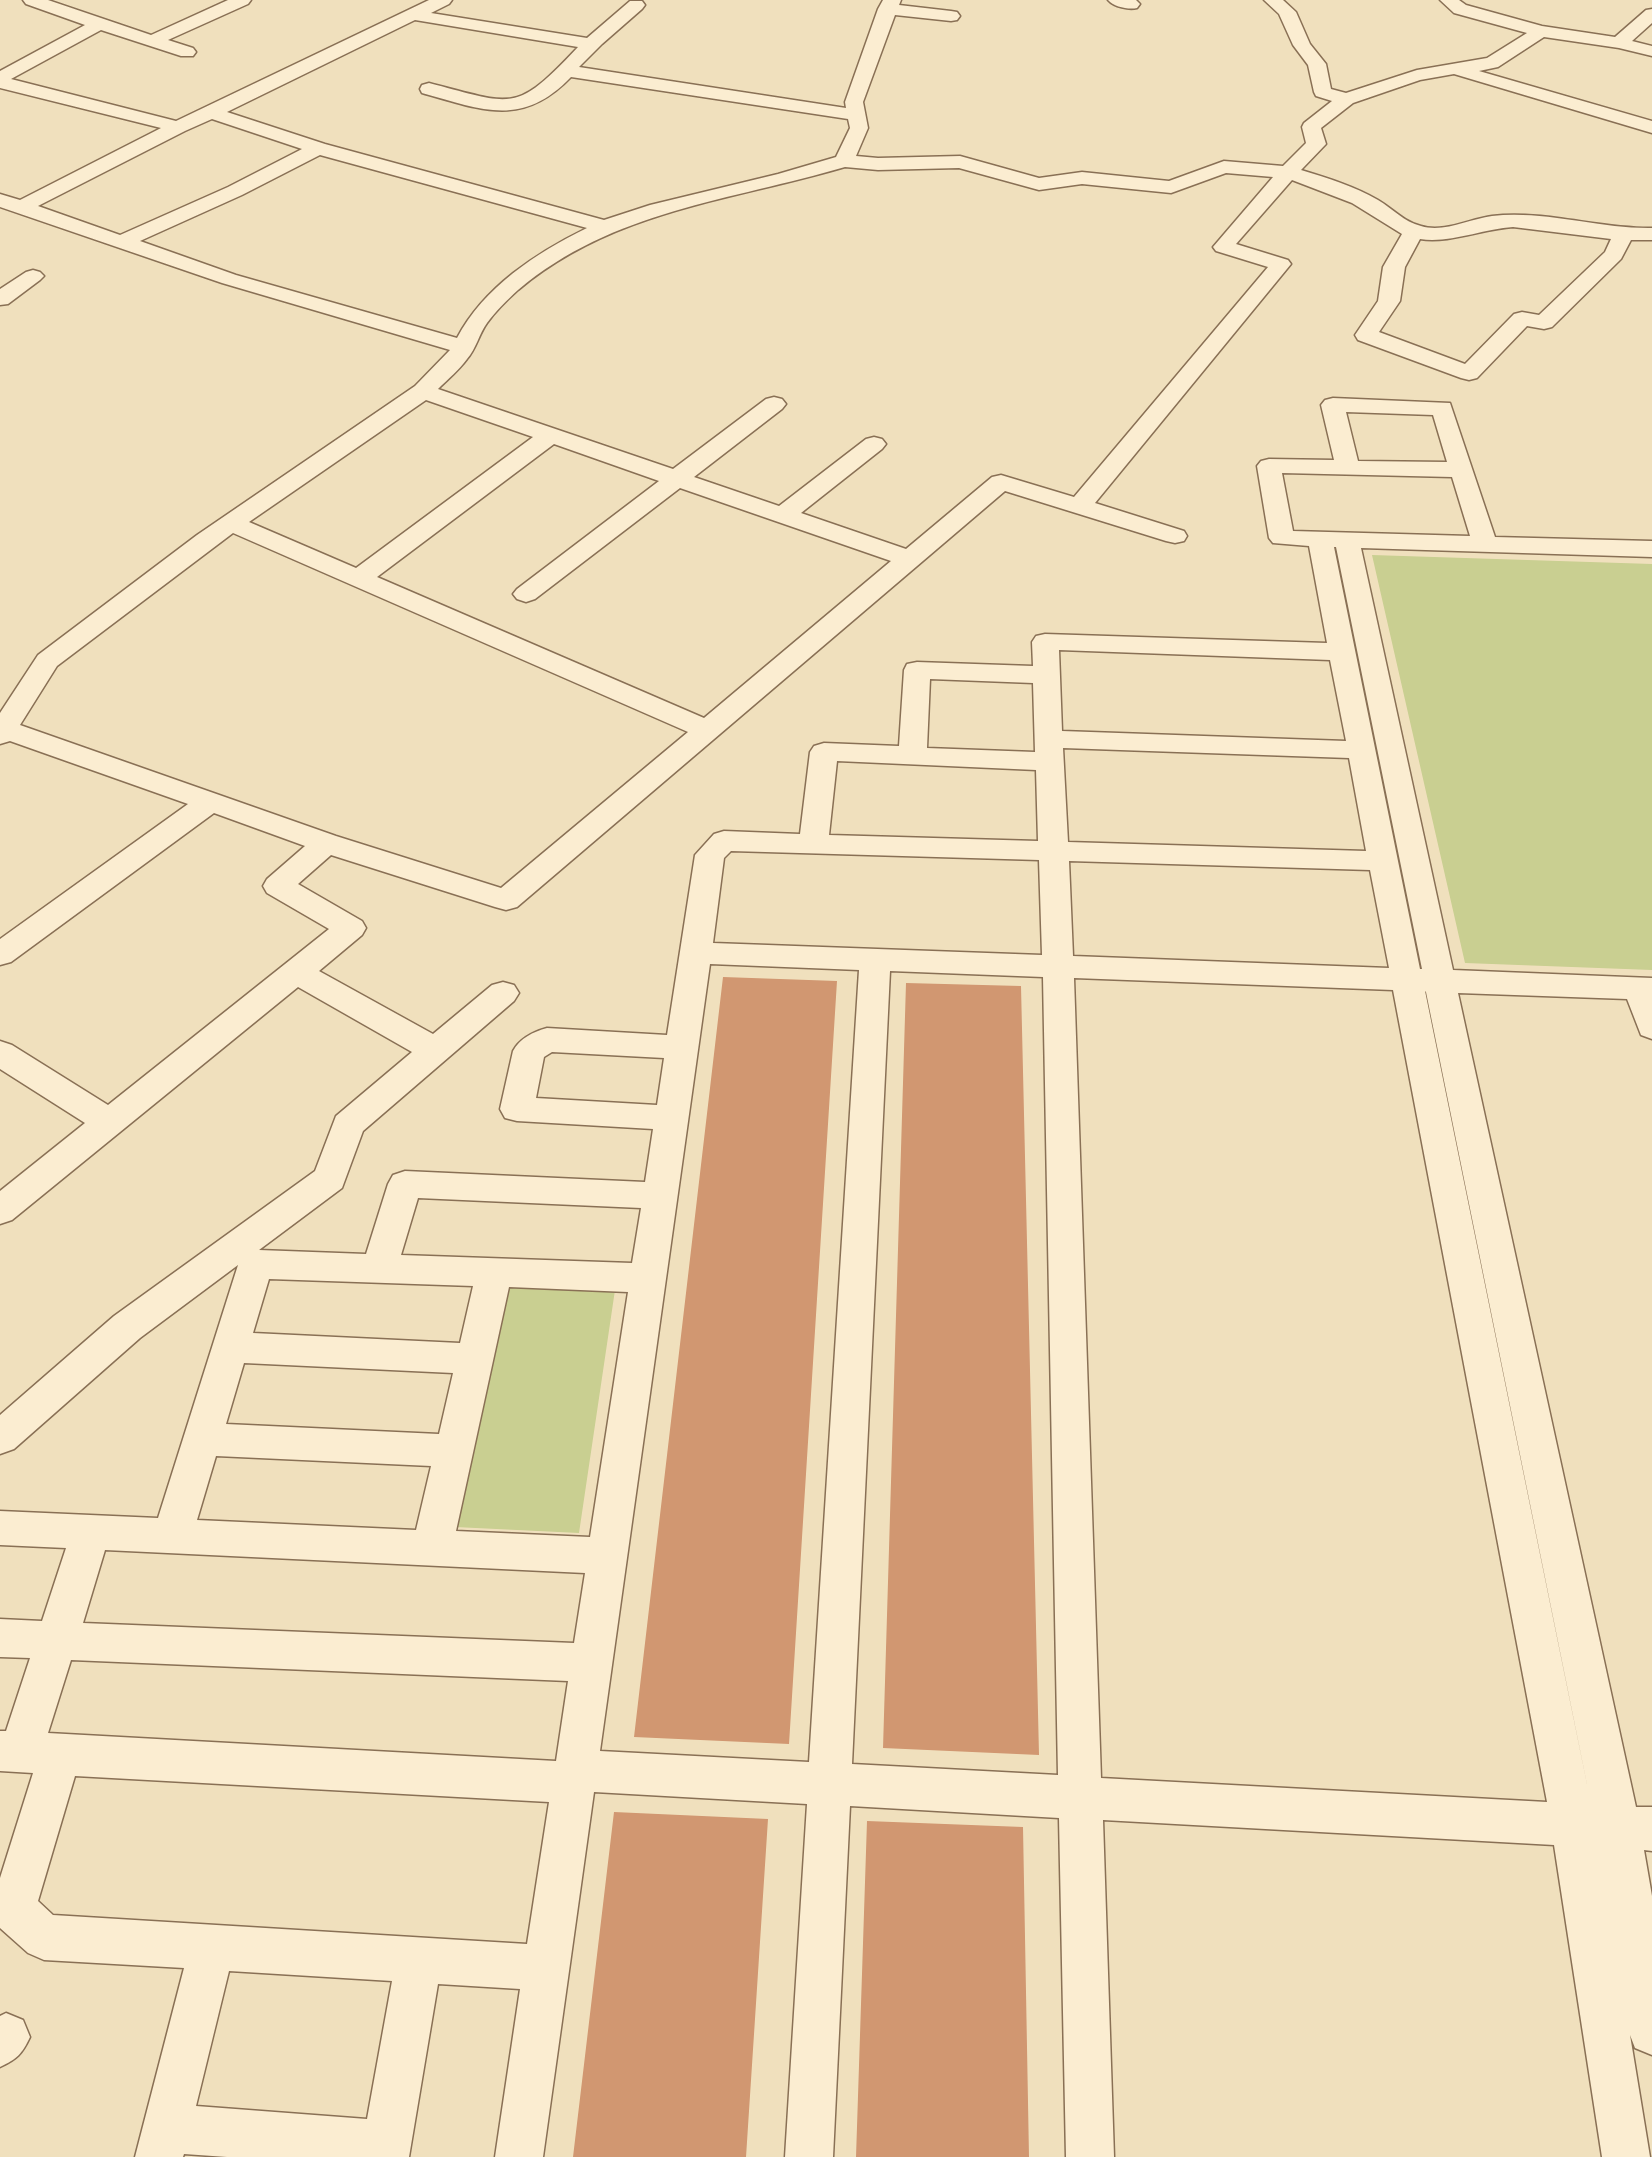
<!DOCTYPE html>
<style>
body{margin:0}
canvas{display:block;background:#f0e0bd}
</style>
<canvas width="1652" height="2157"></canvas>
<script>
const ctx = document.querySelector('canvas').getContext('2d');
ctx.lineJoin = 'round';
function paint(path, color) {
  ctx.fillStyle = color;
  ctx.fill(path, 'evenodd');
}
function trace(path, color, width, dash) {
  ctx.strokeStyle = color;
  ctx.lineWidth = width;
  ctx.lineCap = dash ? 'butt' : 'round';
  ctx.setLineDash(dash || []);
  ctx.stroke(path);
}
const green = new Path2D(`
 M1372,555L1652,564V970L1465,963Z
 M502,1285L615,1290L579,1533L455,1527Z`);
const building = new Path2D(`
 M723,977L837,981L789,1744L634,1737Z
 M906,983L1021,986L1039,1755L883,1748Z
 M614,1812L768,1819L746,2157H573Z
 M867,1821L1023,1827L1029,2157H856Z`);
const minor = new Path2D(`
 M23,0H48L151,35L228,0H251L248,4L168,40L193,48L196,52L193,56H181L101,30L11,79L176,121L429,0H452L449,4L431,13L587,38L630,1H642L645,5L642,9L602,44L579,67L846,108L845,102L878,9L883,0H901L899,5L951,11L957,12L960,16L957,20L951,21L895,15L863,102L868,128L856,156L878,158L960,156L1039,178L1082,172L1169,181L1224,161L1283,166L1306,143L1302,127L1304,123L1332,101L1316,96L1314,92L1308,65L1293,45L1279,14L1264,0H1283L1296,12L1310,44L1326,64L1331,89L1346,93L1417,70L1487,58L1527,33L1454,13L1440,0H1459L1466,5L1542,26L1615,37L1646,10L1652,9V23L1632,41L1652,46V56L1619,48L1544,37L1498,67L1479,71L1652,121V133L1454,74L1420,80L1353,103L1321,128L1326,144L1301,170C1327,178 1354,186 1378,200C1392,208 1404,222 1421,226C1444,233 1469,219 1492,216C1546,210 1599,229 1652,228V240H1631L1621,259L1552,327L1544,329L1527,326L1477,378L1469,380L1461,378L1358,340L1355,335L1378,301L1383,267L1402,234L1352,203L1292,180L1236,244L1288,260L1291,264L1095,503L1184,531L1187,536L1184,541L1175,543L1166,541L1005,491L517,907L506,910L495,907L331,855L298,884L362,921L366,928L362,935L319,971L433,1034L492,985L503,982L514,985L519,993L514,1001L363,1131L342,1188L259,1250L366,1254L388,1184L393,1175L405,1171L645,1182L653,1129L517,1121L505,1118L500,1109L513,1051C520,1038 533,1032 547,1028L667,1035L695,855L714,834L724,831L800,834L810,752L814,746L824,743L899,746L904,670L907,664L917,662L1033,666L1032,642L1036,636L1045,634L1327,643L1309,546L1273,543L1269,538L1257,466L1261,461L1269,459L1334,460L1321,405L1325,400L1333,398L1450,403L1495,537L1652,541V557L1361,548L1453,970L1652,978V1039L1641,1035L1627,999L1458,993L1636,1807H1652V1851L1644,1850L1652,1896V2055L1635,2048L1630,2035L1650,2157H1602L1554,1845L1103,1820L1114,2157H1066L1059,1818L850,1806L833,2157H785L807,1804L594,1792L543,2157H495L520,1989L438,1984L409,2157H227L184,2154L183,2157H135L184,1968L44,1960L28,1953L0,1928V1878L33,1773L0,1771V1731H6L30,1658L0,1657V1619L42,1621L66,1548L0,1545V1511L158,1518L238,1265L140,1338L14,1449L0,1454V1415L114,1316L315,1171L336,1116L412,1052L298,987L12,1220L0,1224V1191L85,1123L0,1069V1041L12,1045L108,1105L329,929L267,893L263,886L267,879L305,846L214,813L11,962L0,965V939L188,804L10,741L0,744V713L38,655L197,535L415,386L450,350L222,283L0,207V194L20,200L161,128L0,88V71L85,25L26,4ZM415,20L578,47C515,114 514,105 429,83L422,85L420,89L422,93C483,110 522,128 571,77L848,119L850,128L836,157L778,174L650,205L604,220L325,144L227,112ZM212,119L302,149L228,187L120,235L38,206L185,131ZM320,155L587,228C536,253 484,287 457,338L236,275L140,241L242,195ZM845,167L878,170L959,168L1039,190L1082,184L1171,193L1226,173L1273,177L1213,247L1216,251L1268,267L1074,497L1001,475L992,477L906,549L801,513L882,449L886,444L882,439L874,437L866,439L779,506L694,477L782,409L786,404L782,399L774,397L766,399L673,469L438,389C448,379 459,370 467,359C476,349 479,334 487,323C495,312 508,299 518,290C613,210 730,201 845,167ZM1513,227L1611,239L1605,252L1539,315L1522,312L1514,314L1465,364L1379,332L1400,301L1405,267L1420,239C1448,244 1483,229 1513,227ZM426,400L533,437L356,568L249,522ZM1346,412L1433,415L1447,462L1358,461ZM554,444L659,481L517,589L513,594L517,599L526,602L535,599L680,488L891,561L704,718L377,577ZM1282,473L1452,477L1470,536L1293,531ZM233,533L688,732L501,888L336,836L20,725L57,666ZM1334,547H1336L1422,969H1420ZM1059,650L1330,660L1346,741L1062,731ZM930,679L1033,683L1035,752L927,748ZM1063,748L1349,758L1366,851L1068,842ZM837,761L1036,770L1038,841L829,835ZM731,851L1039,860L1042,955L713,943L724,858ZM1069,861L1370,870L1389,968L1073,956ZM710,964L859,970L809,1762L600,1751ZM890,971L1043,977L1058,1775L852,1764ZM1074,978L1393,990L1547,1802L1101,1778ZM1425,991L1426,992L1591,1804ZM552,1052L664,1058L657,1105L536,1098L544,1057ZM418,1198L641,1208L632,1263L401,1255ZM269,1279L473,1286L460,1343L253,1333ZM509,1287L628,1292L590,1537L456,1531ZM244,1363L453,1373L439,1434L226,1424ZM216,1456L431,1466L416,1530L197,1520ZM105,1550L585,1573L574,1643L83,1623ZM71,1660L568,1681L556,1761L48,1733ZM75,1776L549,1802L527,1944L53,1915L38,1901ZM229,1971L392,1981L367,2119L196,2106Z
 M1108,0H1136L1140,4L1137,8C1129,10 1114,7 1108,0Z
 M33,270L40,272L44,276L40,280L8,304L0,305V289L26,272Z
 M6,2013L23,2020L30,2037C22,2054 17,2059 0,2067V2016Z`);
paint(green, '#c9cf91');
paint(building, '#d19771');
trace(minor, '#897055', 3);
paint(minor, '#fbedd1');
</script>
